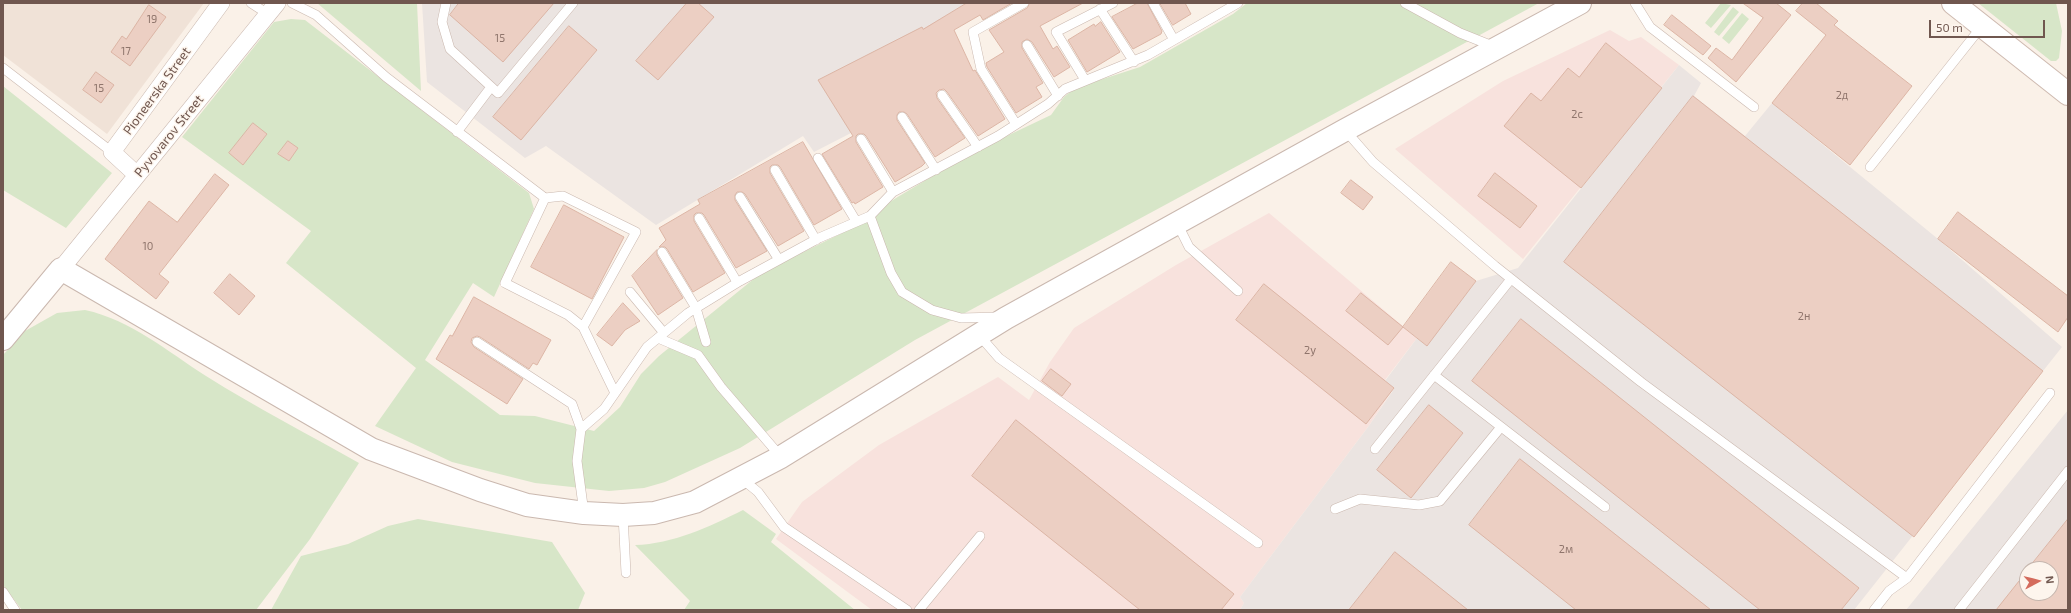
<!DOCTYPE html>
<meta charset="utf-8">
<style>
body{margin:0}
#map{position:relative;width:2071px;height:613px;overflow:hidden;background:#faf1e8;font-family:"Exo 2",sans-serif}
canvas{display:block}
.frame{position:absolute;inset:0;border:4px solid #70574f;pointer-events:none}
.north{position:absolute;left:2019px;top:561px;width:40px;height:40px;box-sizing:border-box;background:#fdf5ed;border:1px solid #c5b6ae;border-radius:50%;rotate:83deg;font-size:11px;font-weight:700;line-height:16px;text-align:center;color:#70574f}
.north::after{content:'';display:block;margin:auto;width:14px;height:18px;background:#d46b5c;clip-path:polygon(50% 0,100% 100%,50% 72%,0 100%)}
.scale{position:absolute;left:1929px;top:20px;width:116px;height:18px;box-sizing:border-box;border:2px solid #70574f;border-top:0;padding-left:5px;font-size:12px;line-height:14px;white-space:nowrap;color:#70574f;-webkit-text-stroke:3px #fdf5ed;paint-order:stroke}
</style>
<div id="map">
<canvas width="2071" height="613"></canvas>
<div class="frame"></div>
<div class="north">N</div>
<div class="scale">50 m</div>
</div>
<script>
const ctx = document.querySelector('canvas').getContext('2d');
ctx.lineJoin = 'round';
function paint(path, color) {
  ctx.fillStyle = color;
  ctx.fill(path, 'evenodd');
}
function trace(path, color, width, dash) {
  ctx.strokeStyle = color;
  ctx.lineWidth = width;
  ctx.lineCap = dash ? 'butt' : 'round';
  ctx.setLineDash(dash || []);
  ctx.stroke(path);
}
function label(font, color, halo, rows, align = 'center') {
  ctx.font = font + ' "Exo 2",sans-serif';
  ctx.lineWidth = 3;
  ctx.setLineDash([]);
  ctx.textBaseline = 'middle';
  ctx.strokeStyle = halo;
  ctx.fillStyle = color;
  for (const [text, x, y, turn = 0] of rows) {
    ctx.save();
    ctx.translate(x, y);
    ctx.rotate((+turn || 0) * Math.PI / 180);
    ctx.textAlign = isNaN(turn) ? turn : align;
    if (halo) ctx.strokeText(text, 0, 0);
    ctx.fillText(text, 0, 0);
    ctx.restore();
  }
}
const residential = new Path2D(`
 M3,3H204L107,134L3,55Z`);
const commercial = new Path2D(`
 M1610,30L1629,41L1641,37L1679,65L1523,259L1395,149L1503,81Z
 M1269,213L1417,338L1385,380L1394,388L1368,427L1240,597L1244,603L1240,610H872L776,539L802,502L879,445L998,377L1029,400L1050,362L1074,328L1176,265Z`);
const industrial = new Path2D(`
 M967,3L932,24L960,77L814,152L803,136L656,225L546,146L525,158L427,82L422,3Z
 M1679,65L1701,83L1694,96L1745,136L1772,103L1938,239L2062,347L1854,610H1240L1244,603L1240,597L1368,427L1394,389L1385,381L1417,338L1427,345L1476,281L1518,268Z
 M2068,410V610H1906ZM2027,569H2051V593H2027Z`);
const green = new Path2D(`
 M317,3H417L421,91Z
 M1247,3H1539L915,340L740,448L665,482L644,488L609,491L535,483L452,462L375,426L416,368L286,263L311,231L182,137L274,22L291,19L305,20L529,193L534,209L494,297L473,283L425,360L500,415L535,416L594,431L620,407L641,374L659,356L761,273L842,233L896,198L971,153L1051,115L1064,97L1075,88L1140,67L1233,14Z
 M1721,3L1731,5L1711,28L1705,23Z
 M1978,3H2056L2062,31L2059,58L2056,61H2051Z
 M1733,7L1739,12L1719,36L1714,32Z
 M1742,13L1749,19L1729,44L1722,38Z
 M3,86L112,173L66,228L3,190Z
 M85,310C131,320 167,351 206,376C255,407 308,434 359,463L310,539L256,610H22L3,585V355L25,331L57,313Z
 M743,510L776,534L771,542L855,610H684L690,601L635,545C673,544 709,527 743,510Z
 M418,519L552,542L585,593L578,610H271L301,556L348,544L388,526Z`);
const building = new Path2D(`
 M459,3H554L503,62L450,15Z
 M687,3H698L714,17L658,80L636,61Z
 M967,3H1012L983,20L980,15L954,30L973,71L975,70L1005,119L978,136L947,92L944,89L939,90L936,93L937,98L965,138L935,157L907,114L904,112H899L897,115V120L925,163L922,166L895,182L866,136L864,134H858L856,136V142L883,187L855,204L854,202L852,203L822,154L853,136L818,80L922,27L923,29Z
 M1030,3H1083L1040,26L1053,49L1057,46L1070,67L1054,77L1032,42L1027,39L1022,42V48L1043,83L1036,87L1042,97L1016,113L987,67L986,63L1004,52L989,30L1027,8Z
 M1138,3H1147L1162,31L1161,34L1133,49L1112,17Z
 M1160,3H1185L1191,14L1173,25Z
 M1743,3H1776L1791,15L1736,82L1708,58L1716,48L1732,60L1763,18Z
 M1803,3H1816L1838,21L1834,25L1912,86L1850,165L1772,103L1826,35L1796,11Z
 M149,5L166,17L130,66L111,52L122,36L126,39Z
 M1672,15L1711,46L1703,55L1664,25Z
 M1101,22L1120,52L1087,72L1068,40L1094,24L1095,26Z
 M569,26L597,50L521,140L493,117Z
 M1606,43L1662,88L1581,188L1504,126L1531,93L1541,101L1568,68L1579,77Z
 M96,72L114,85L101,103L83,90Z
 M1693,96L2043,371L1914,537L1564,262Z
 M253,123L267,134L243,165L229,153Z
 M288,141L298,148L289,161L278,154Z
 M803,142L842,209L814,225L780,167L778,165H772L770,167V173L804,231L778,246L745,194L742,192H737L735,195V200L767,251L736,268L704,215L702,213H696L694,215V221L725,273L693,292L667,249L665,247H659L666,240L659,228L700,204L698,200Z
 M1495,173L1537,206L1520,228L1478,196Z
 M215,174L229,185L159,274L169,282L156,299L105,259L149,201L177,222Z
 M1351,180L1373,197L1363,210L1341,193Z
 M564,205L624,237L592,299L531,267Z
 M1958,212L2068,296V317L2058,332L1938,239Z
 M657,250V255L683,298L658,315L632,276Z
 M1451,262L1476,281L1427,346L1403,327Z
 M230,274L255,296L239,315L214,293Z
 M1264,284L1394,388L1366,424L1236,320Z
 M1361,293L1403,327L1388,345L1346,311Z
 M474,297L551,340L537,365L533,363L529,369L480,337L477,336L472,338L471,342L474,347L523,379L507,404L436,359L450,335L452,336Z
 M623,303L640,321L625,330L612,346L597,335Z
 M1521,319L1859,588L1841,610H1760L1472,381Z
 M1051,369L1071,384L1062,396L1042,381Z
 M1429,405L1463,433L1411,498L1377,470Z
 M1016,420L1234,594L1221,610H1140L972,476Z
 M1520,459L1711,610H1576L1469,525Z
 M2068,519V610H1996L2027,571V593H2051V569H2028Z
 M1395,552L1468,610H1349Z`);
const service = new Path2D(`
 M251,3L268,14
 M292,3L316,15L386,77L545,198L563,196L636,232L583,327L615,393
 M446,3L442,22L450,49L498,93L573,3
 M1153,3L1174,40
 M1405,3L1460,33L1495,47
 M1635,3L1650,27L1754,107
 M1100,9L1134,62
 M1027,45L1058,96
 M3,68L112,152
 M1085,80L1056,32L1113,3
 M942,95L978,147
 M902,117L936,170
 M1016,124L981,69L973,32L1024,3
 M1345,130L1373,162L1495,266L1641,382L1907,578
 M457,132L491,87
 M861,139L893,192
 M818,158L856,221
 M1870,167L1982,26
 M775,170L816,240
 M740,197L779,260
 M545,198L505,283L568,315L583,327
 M870,216L891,273L902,292L932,310L961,318L999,317
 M699,218L737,282
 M1177,223L1189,247L1238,291
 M662,252L696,308L706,342
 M630,292L664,333
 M979,335L999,358L1258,543
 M658,338L698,355L721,387L781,457
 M477,342L572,404L581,429
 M1434,375L1605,507
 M1375,449L1511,279
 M741,478L758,492L784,527L907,610
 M1335,509L1360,499L1419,505L1440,501L1501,427
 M584,513L577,461L581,429L604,409L647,347L688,313L740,281L819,238L870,216L893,192L998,136L1048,104L1065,89L1148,55L1238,3
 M623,515L626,573
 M3,592L15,610
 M919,610L980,536
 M1874,610L1889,591L1907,578L2050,393
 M1959,610L2068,471`);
const minor = new Path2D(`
 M137,175L112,152L221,3
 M61,269L277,3`);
const tertiary = new Path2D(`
 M3,339L61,269L371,449L480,490L527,505L584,513L623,515L654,513L695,502L781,457L1006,318L1345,130L1580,3`);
const secondary = new Path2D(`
 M1953,3L2068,94`);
const numberNames = [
 ["19",152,19],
 ["15",500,38],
 ["17",126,51],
 ["15",99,88],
 ["2д",1842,95],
 ["2с",1577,114],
 ["10",148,246],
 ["2н",1804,316],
 ["2у",1310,350],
 ["2м",1566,549]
];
const streetNames = [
 ["Pioneerska Street",157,91,-54],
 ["Pyvovarov Street",169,136,-51]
];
paint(residential, '#f0e2d7');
paint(commercial, '#f8e2dd');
paint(industrial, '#ebe4e1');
paint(green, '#d7e6c8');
paint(building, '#eccfc3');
trace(building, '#dcb5a5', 1);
trace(service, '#cab8af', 10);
trace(minor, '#cab8af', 18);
trace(tertiary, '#cab8af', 24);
trace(secondary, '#cebab0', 24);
trace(service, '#fff', 9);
trace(minor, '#fff', 17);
trace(tertiary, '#fff', 22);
trace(secondary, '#fff', 22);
label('11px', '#8f756c', null, numberNames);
label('13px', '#70574f', '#fdf5ed', streetNames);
</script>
